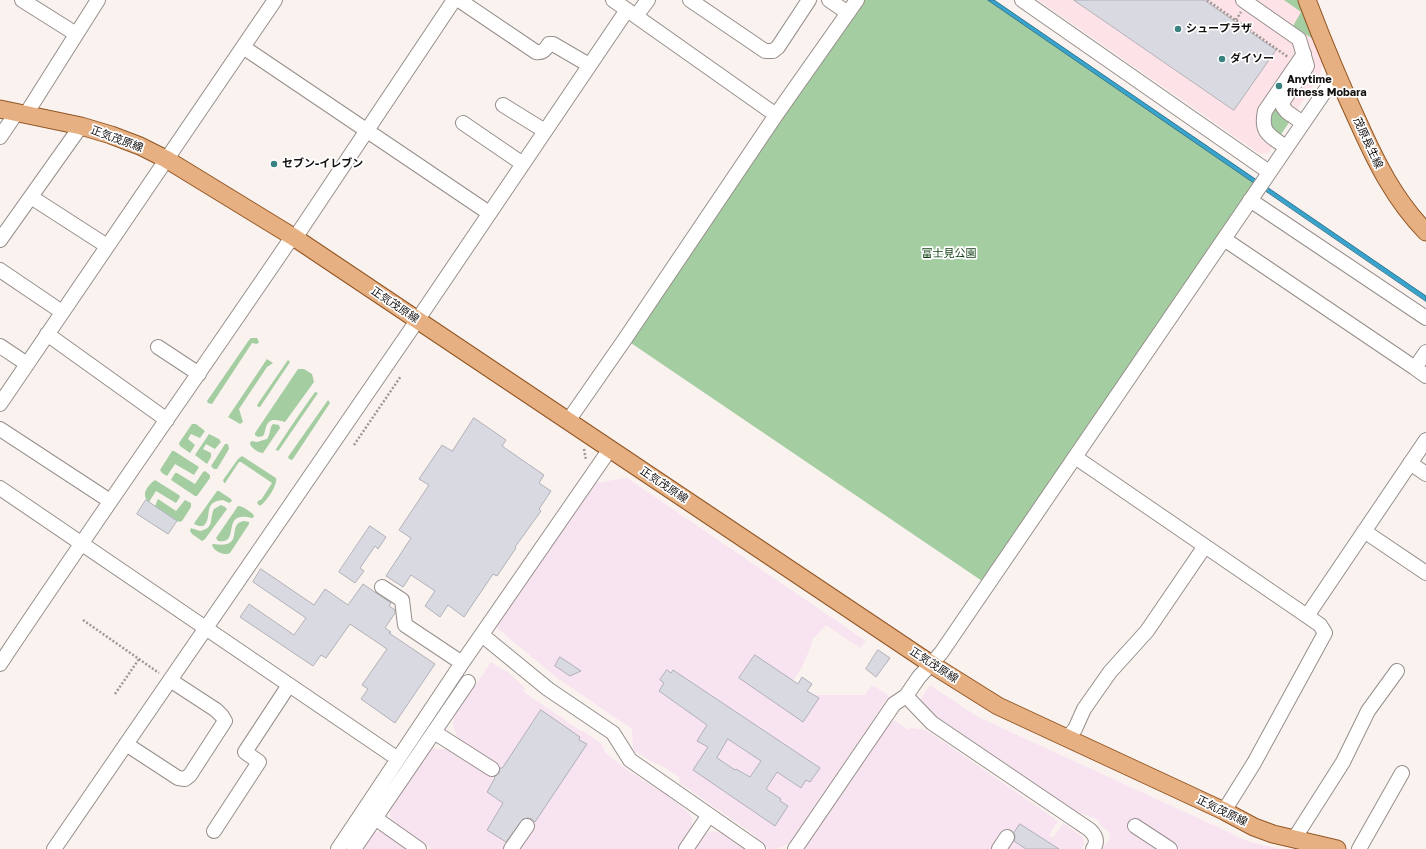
<!DOCTYPE html>
<meta charset="utf-8">
<style>
body{margin:0}
canvas{display:block;background:#faf2ee}
</style>
<canvas width="1426" height="849"></canvas>
<script>
const ctx = document.querySelector('canvas').getContext('2d');
ctx.lineJoin = 'round';
function paint(path, color) {
  ctx.fillStyle = color;
  ctx.fill(path, 'evenodd');
}
function trace(path, color, width, dash) {
  ctx.strokeStyle = color;
  ctx.lineWidth = width;
  ctx.lineCap = dash ? 'butt' : 'round';
  ctx.setLineDash(dash || []);
  ctx.stroke(path);
}
function label(font, color, halo, rows, align = 'center') {
  ctx.font = font + ' "Golos Text","Noto Sans JP",sans-serif';
  ctx.lineWidth = 3.5;
  ctx.setLineDash([]);
  ctx.textBaseline = 'middle';
  ctx.strokeStyle = halo;
  ctx.fillStyle = color;
  for (const [text, x, y, turn = 0] of rows) {
    ctx.save();
    ctx.translate(x, y);
    ctx.rotate((+turn || 0) * Math.PI / 180);
    ctx.textAlign = isNaN(turn) ? turn : align;
    if (halo) ctx.strokeText(text, 0, 0);
    ctx.fillText(text, 0, 0);
    ctx.restore();
  }
}
const commercial = new Path2D(`
 M1038,0H1298L1323,64L1318,78L1268,153L1260,154Z`);
const industrial = new Path2D(`
 M627,478L866,641L860,648L826,625L812,640L811,646L802,667L793,681L798,683L802,677L812,684L808,690L814,695H865L871,686H874L889,696L790,843L777,849H770L755,839L756,836L680,783L679,777L658,763L656,764L633,750L632,729L556,677L496,627L595,483Z
 M491,662L509,673L525,688L523,691L528,695L581,731H583L601,743L605,752L620,765L666,795L688,812L692,819V827L677,849H432L391,821L389,808L430,749H454L459,741L453,725L454,713L348,849H343L462,677L475,686Z
 M930,685L978,717L1250,842L1280,849H1181L1138,821L1160,849H1102L1109,840L1110,833L1100,825L1097,819L1077,812L933,714L927,707L919,702Z
 M895,721L908,730L911,728L926,730L1058,821L1049,835L1053,838L1063,823L1083,837L1084,844L1081,849H1006L1012,840L1001,833L990,849H804L890,722Z
 M382,831L409,849H361L372,833Z
 M712,831L720,833L744,849H694L704,835Z`);
const green = new Path2D(`
 M858,0H989L1260,186L988,585L625,339Z
 M1284,0H1298L1313,39L1293,26L1301,12Z
 M1277,101L1276,108L1290,121L1280,136C1266,128 1271,113 1277,101Z
 M251,338H257L259,342L257,344L252,343L212,404L208,403L207,401L249,340Z
 M267,359L273,363L267,367L239,409L243,422L240,424L228,417Z
 M288,360L290,362L260,407H258L257,405Z
 M298,369H304L312,374L314,382L285,422C278,420 269,417 266,427C265,430 265,433 263,436L258,437L255,435V433Z
 M315,392L318,393L279,450L277,451L276,449L296,419Z
 M328,400L330,403L293,459L292,460L289,459L288,457Z
 M192,424H196L205,431L200,438L191,434L188,439L195,445L190,453L180,446L179,443Z
 M273,424L279,425L280,428L263,453C259,453 251,448 250,444L251,441L257,442L267,439C271,434 269,428 273,424Z
 M209,434L219,439L221,442L215,449L206,444L203,449L211,453V457L207,464L195,455Z
 M225,444H228L229,449L217,469H214L211,466Z
 M172,451H174L199,467L194,475L175,464L167,476L162,473L160,470Z
 M242,456L276,478C278,485 266,502 260,506L257,503L259,500H261L272,483L241,462H239L225,483H224L223,480L238,459Z
 M205,471L210,475V478L197,496H195L171,480L175,473H177L195,484L203,472Z
 M155,480L179,495L180,497L176,503L156,491L149,502C140,495 148,485 155,480Z
 M217,491H219L231,499L232,501L229,503L223,500C201,502 214,518 203,526H199L194,524L195,522Z
 M158,499L176,511L185,500L191,503V507L182,521L179,522L155,506Z
 M221,505L225,507L227,509L205,539L202,541L192,534L190,531L191,528L200,531C215,528 209,519 214,509Z
 M238,506C243,506 249,511 253,514L254,517L252,518C219,510 242,545 218,541L216,538Z
 M244,521L249,522V524L230,553C223,556 214,551 212,545L213,544C247,549 225,524 244,521Z`);
const water = new Path2D(`
 M988,0H994L1426,296V301Z`);
const building = new Path2D(`
 M1074,0H1204L1276,50L1234,110Z
 M474,418L506,440L502,446L544,475L539,483L551,491L539,509L541,511L515,547L516,548L497,576L493,574L464,617L448,605L440,617L425,606L435,591L411,575L403,587L386,576L411,538L399,530L429,485L419,479L442,445L452,451Z
 M146,500L177,521L168,534L137,514Z
 M370,526L386,537L378,549L375,546L360,568L364,571L355,583L339,572Z
 M261,569L314,605L325,589L348,605L363,584L391,603L389,606L395,610V613L385,628L391,632L389,633L435,664L395,723L361,699L368,689L362,685L387,649L350,624L326,658L321,655L313,666L240,617L249,604L294,635L306,618L253,582Z
 M878,650L890,658L876,677L866,669Z
 M755,655L798,684L802,677L812,684L807,691L819,698L803,722L739,678Z
 M560,657L581,671L570,676L555,666Z
 M667,670L671,673L673,670L820,768L810,782L806,780L801,788L777,772L766,789L781,799L780,801L788,806L775,826L693,770L708,747L697,741L707,725L659,691L664,683L660,680ZM728,739L761,761L750,777L736,769L735,770L717,758Z
 M541,710L580,737L579,740L587,744L535,822L532,819L528,818L523,819L506,842L487,830L503,803L487,792L495,778L494,777L499,773L500,768H502Z
 M1020,824L1059,849H1026L1014,841L1015,837L1014,833Z`);
const path = new Path2D(`
 M1207,0L1288,57
 M1236,20L1241,12
 M354,445L401,376
 M584,449L586,460
 M83,620L159,673
 M115,694L139,659`);
const minor = new Path2D(`
 M22,0L76,34
 M459,0L536,52C543,53 546,49 549,44H553L589,65
 M613,0L776,115
 M690,0L765,51H773L778,47L809,0
 M829,0L848,13
 M1022,0L1269,172
 M1243,0L1299,39L1307,66L1283,101V107L1287,112L1303,123
 M636,16L648,0
 M243,47L489,213
 M503,105L545,131
 M26,114L98,0
 M463,123L523,164
 M0,137L17,112
 M1286,147C1270,136 1260,133 1265,111L1304,54
 M31,197L107,246
 M1250,200L1426,318
 M1224,239L1415,368
 M0,240L81,126
 M0,270L62,312
 M47,334L167,420
 M0,346L27,364
 M158,347L199,374
 M1426,352L1415,368L1426,376
 M0,404L275,0
 M568,421L625,339L776,115L857,0
 M0,429L110,501
 M1075,457L1307,616L1320,625L1325,633L1254,763L1224,811
 M1410,463L1426,474
 M0,488L398,759
 M1364,531L1426,573
 M382,587L402,600L405,625L462,663
 M1307,616L1426,440
 M482,635L548,689L613,733L630,760L758,849
 M0,664C94,523 192,384 288,243L295,238L454,0
 M906,696L932,723L1090,830C1096,836 1098,842 1093,849
 M434,732L492,769
 M1067,738L1075,729L1084,709L1110,672L1147,631L1205,546
 M126,744L178,778L185,779L190,775L225,721L222,716L216,710L170,680
 M375,818L419,849
 M1135,826L1170,849
 M214,831L259,762L245,752L289,685
 M1294,839L1343,762L1368,711L1397,671
 M54,849L412,328L627,10
 M338,849L462,663L610,449
 M354,849L468,682
 M511,849L527,826
 M686,849L709,815
 M795,849L894,704L906,696L919,677L941,653L1336,75
 M999,849L1007,837
 M1359,849L1402,773`);
const major = new Path2D(`
 M1307,0C1323,42 1340,83 1359,124C1377,164 1395,200 1426,232
 M0,109L81,126L111,135L140,146L166,159L295,238L931,664L998,706L1224,811L1254,827L1273,834L1337,849`);
const markers = [
 [1178,29,4,"#398280"],
 [1222,59,4,"#398280"],
 [1279,86,4,"#398280"],
 [274,164,4,"#398280"]
];
const poiNames = [
 ["シュープラザ",1186,29],
 ["ダイソー",1230,59],
 ["Anytime",1287,80],
 ["fitness Mobara",1287,93],
 ["セブン-イレブン",282,164]
];
const streetNames = [
 ["正気茂原線",117,139,20],
 ["茂原長生線",1368,143,65],
 ["正気茂原線",395,305,34],
 ["正気茂原線",664,485,34],
 ["正気茂原線",934,665,33],
 ["正気茂原線",1222,811,26]
];
const parkNames = [
 ["富士見公園",949,254]
];
paint(commercial, '#fde2e7');
paint(industrial, '#f8e3f1');
paint(green, '#a4cda1');
paint(water, '#38a3cd');
trace(water, '#2d7794', 1);
paint(building, '#d9dae1');
trace(building, '#b0b0b8', 1);
trace(minor, '#968f8b', 16);
trace(major, '#925624', 19);
trace(path, '#9d9795', 2.5, [2, 2]);
trace(minor, '#fff', 14);
trace(major, '#e6b082', 17);
for (const [x, y, r, color] of markers) {
  const dot = new Path2D();
  dot.arc(x, y, r, 0, 2 * Math.PI);
  ctx.fillStyle = color;
  ctx.fill(dot);
  trace(dot, '#fff', 1.5);
}
label('bold 11px', '#141110', '#fff', poiNames, 'left');
label('11px', '#141110', '#fff', streetNames);
label('11px', '#133e13', '#fff', parkNames);
</script>
